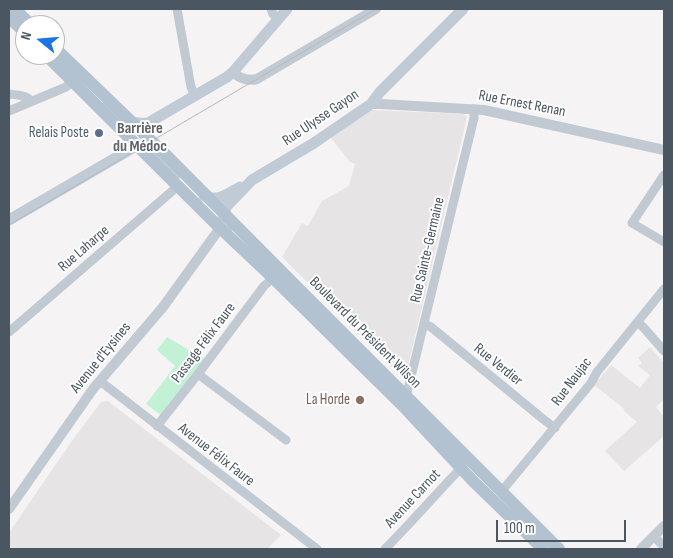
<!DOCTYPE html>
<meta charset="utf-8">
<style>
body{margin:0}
#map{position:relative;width:673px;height:558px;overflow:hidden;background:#f5f3f3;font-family:"Sofia Sans Condensed",sans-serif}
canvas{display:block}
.frame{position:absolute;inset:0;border:10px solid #4a5661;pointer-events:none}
.north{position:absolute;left:15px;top:15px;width:50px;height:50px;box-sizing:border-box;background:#fff;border:1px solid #b7bbc0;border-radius:50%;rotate:287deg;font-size:14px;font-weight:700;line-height:20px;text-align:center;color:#4a5661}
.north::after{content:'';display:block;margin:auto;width:18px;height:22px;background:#1a73e8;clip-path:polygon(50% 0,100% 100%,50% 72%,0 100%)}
.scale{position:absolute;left:496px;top:520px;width:130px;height:22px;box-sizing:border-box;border:2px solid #4a5661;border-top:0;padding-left:6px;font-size:15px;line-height:18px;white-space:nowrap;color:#4a5661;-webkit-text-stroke:4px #fff;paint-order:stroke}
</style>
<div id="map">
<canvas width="673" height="558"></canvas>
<div class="frame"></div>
<div class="north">N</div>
<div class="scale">100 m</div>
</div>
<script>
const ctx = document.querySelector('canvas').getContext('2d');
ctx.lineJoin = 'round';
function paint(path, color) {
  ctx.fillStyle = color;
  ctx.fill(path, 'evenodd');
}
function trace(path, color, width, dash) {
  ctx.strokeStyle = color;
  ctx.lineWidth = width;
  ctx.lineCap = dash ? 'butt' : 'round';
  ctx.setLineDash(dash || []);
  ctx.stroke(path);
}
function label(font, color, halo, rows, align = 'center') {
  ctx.font = font + ' "Sofia Sans Condensed",sans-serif';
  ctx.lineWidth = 4;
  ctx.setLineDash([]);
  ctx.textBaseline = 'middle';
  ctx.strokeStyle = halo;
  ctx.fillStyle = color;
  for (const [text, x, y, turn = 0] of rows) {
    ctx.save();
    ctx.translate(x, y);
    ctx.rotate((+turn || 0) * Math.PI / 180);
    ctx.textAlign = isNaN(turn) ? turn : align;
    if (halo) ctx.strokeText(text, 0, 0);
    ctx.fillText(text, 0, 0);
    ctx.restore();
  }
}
const education = new Path2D(`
 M371,110L464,114L467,117L407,370L401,376L282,257L302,223L308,226L322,201L349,186L355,164L350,162L331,138Z
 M650,347L664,363V399L656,407L664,417V436L624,471L605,451L637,422L624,411L625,410L622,407L594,385L611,365L640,388L650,375L638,366L642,363L638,358Z
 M108,401L148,432L281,535L267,549H9V533L23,512L72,441L101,402Z`);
const green = new Path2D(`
 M167,337L206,360L162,416L146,404L175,366L157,350Z`);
const minor = new Path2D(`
 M177,9L191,87L195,96
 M271,9L273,14L279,19
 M9,94C17,95 26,95 31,101
 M9,111L66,87L71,82L73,77
 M664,175L632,223L664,242
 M638,322L644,328L664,351
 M424,324L431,327L543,419L555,428
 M9,332L178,186
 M198,374L286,440
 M100,381L317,549
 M406,397L474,118V109
 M157,426L198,374L264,286L273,278
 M501,492L591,383L597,372L664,289
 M654,536L664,547
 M385,549C411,523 435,495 461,468L462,463`);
const tertiary = new Path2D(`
 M233,72C240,79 248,81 257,79L376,9
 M371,104H380L484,110L664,150
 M9,509L93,389L163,307L220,228L227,230
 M641,549L664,526`);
const secondary = new Path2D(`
 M104,108C119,118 130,125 148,123L227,77L233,72L287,9
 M204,196C219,202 227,194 240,187
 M9,220L136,146L157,157L176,174
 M222,221L226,207L252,180L314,143L371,104L380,92L463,9`);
const primary = new Path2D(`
 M15,9L31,25
 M9,17L25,33
 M55,48L165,154L295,285L559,549
 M46,55L220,228L273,278L403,406L472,480L543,549`);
const tram = new Path2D(`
 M9,225L376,9`);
const markers = [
 [99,133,5,"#5c6f8a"],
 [360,400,5,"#8d6e63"]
];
const streetNames = [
 ["Rue Ernest Renan",522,104,11],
 ["Rue Ulysse Gayon",321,118,-34],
 ["Rue Laharpe",84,249,-41],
 ["Rue Sainte-Germaine",428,250,-77],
 ["Boulevard du Président Wilson",365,333,45],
 ["Passage Félix Faure",204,343,-53],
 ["Avenue d'Eysines",101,358,-51],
 ["Rue Verdier",498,365,39],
 ["Rue Naujac",572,382,-53],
 ["Avenue Félix Faure",216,455,38],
 ["Avenue Carnot",413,499,-47]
];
const serviceNames = [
 ["Relais Poste",89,133]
];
const educationNames = [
 ["La Horde",350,400]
];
const neighbourhoodNames = [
 ["Barrière",140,129],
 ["du Médoc",140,147]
];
paint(education, '#e6e4e5');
paint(green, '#c3f1d5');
trace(minor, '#c1cad2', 9);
trace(tertiary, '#c1cad2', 10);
trace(secondary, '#c1cbd6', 11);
trace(primary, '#b3c2d1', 12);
trace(tram, '#b5b8bd', 1);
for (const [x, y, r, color] of markers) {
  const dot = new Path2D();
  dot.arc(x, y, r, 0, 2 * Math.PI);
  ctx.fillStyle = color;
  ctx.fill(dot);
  trace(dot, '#fff', 2);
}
label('15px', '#4a5661', '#fff', streetNames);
label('15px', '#4e5e75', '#fff', serviceNames, 'right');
label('15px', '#785e54', '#fff', educationNames, 'right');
label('bold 16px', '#5f6368', '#fff', neighbourhoodNames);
</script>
